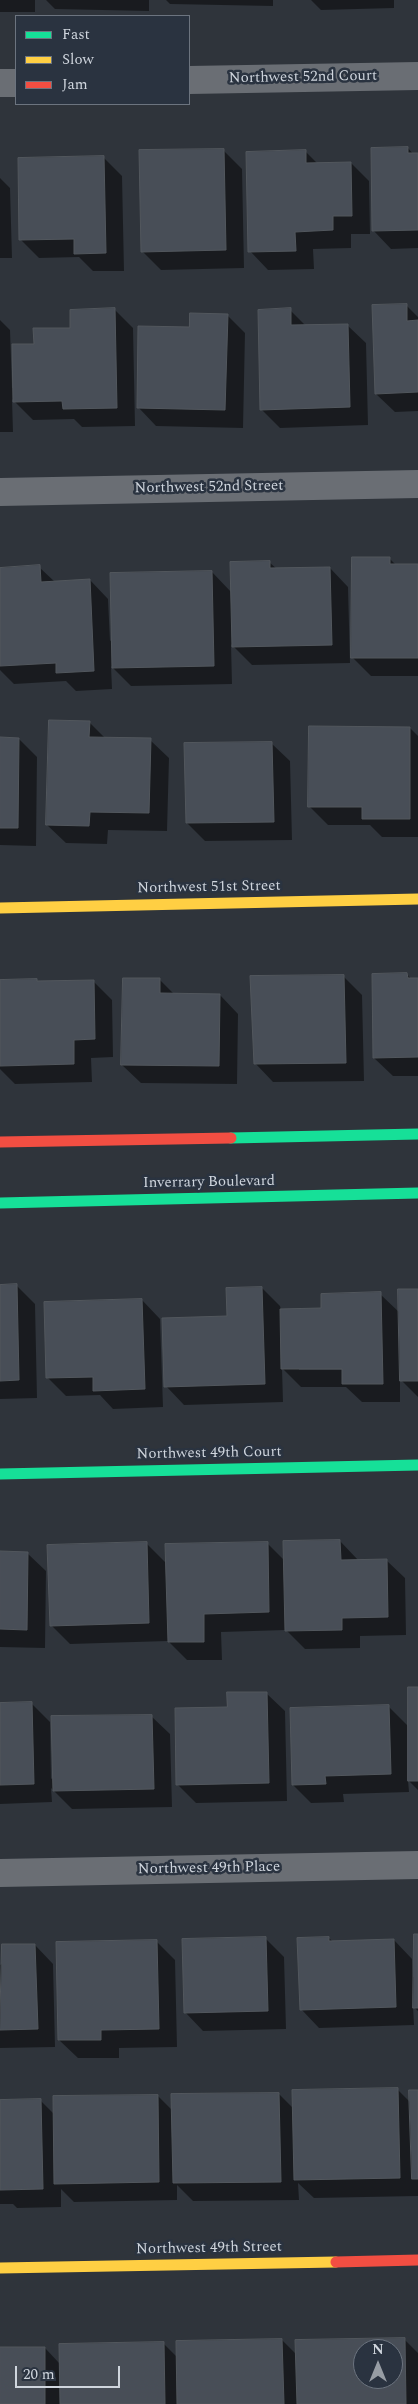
<!DOCTYPE html>
<style>
body{margin:0}
#map{position:relative;width:418px;height:2404px;overflow:hidden;background:#2f343b;font-family:Spectral,serif}
canvas{display:block}
.legend{position:absolute;left:15px;top:15px;width:175px;height:90px;box-sizing:border-box;background:#2a3340;border:1px solid #6c747f;margin:0;padding:6px 9px;list-style:none;font-size:15px;color:#cfd5dd}
.legend li{display:flex;align-items:center;gap:10px;height:25px}
.legend b{width:25px;border:1px solid #6c747f}
.north{position:absolute;left:353px;top:2339px;width:50px;height:50px;box-sizing:border-box;background:#2a3340;border:1px solid #6c747f;border-radius:50%;rotate:0deg;font-size:14px;font-weight:700;line-height:20px;text-align:center;color:#cfd5dd}
.north::after{content:'';display:block;margin:auto;width:18px;height:22px;background:#979da4;clip-path:polygon(50% 0,100% 100%,50% 72%,0 100%)}
.scale{position:absolute;left:15px;top:2366px;width:105px;height:22px;box-sizing:border-box;border:2px solid #cfd5dd;border-top:0;padding-left:6px;font-size:15px;line-height:18px;white-space:nowrap;color:#cfd5dd;-webkit-text-stroke:4px #2a3340;paint-order:stroke}
</style>
<div id="map">
<canvas width="418" height="2404"></canvas>
<ul class="legend">
<li><b style="height:6px;background:#16e098"></b>Fast</li>
<li><b style="height:6px;background:#ffcf43"></b>Slow</li>
<li><b style="height:6px;background:#f24e42"></b>Jam</li>
</ul>
<div class="north">N</div>
<div class="scale">20 m</div>
</div>
<script>
const ctx = document.querySelector('canvas').getContext('2d');
ctx.lineJoin = 'round';
function paint(path, color) {
  ctx.fillStyle = color;
  ctx.fill(path, 'evenodd');
}
function trace(path, color, width, dash) {
  ctx.strokeStyle = color;
  ctx.lineWidth = width;
  ctx.lineCap = dash ? 'butt' : 'round';
  ctx.setLineDash(dash || []);
  ctx.stroke(path);
}
function label(font, color, halo, rows, align = 'center') {
  ctx.font = font + ' Spectral,serif';
  ctx.lineWidth = 5;
  ctx.setLineDash([]);
  ctx.textBaseline = 'middle';
  ctx.strokeStyle = halo;
  ctx.fillStyle = color;
  for (const [text, x, y, turn = 0] of rows) {
    ctx.save();
    ctx.translate(x, y);
    ctx.rotate((+turn || 0) * Math.PI / 180);
    ctx.textAlign = isNaN(turn) ? turn : align;
    if (halo) ctx.strokeText(text, 0, 0);
    ctx.fillText(text, 0, 0);
    ctx.restore();
  }
}
const shadow = new Path2D(`
 M0,0H35V12H0Z
 M46,0H149V11L55,9Z
 M166,0H273V6L170,4Z
 M311,0H394V8L321,10Z
 M408,148L413,154H418V248L391,249L373,230Z
 M223,150L242,169L244,268L161,270L142,251Z
 M305,151L318,164L351,163L369,181L370,234H351V248L313,249L314,269L268,270L250,251Z
 M104,158L122,176L124,271H93L79,257L39,258L21,240Z
 M0,178L10,188L12,258H0Z
 M406,305L418,317V411L395,412L376,394Z
 M115,310L133,328L135,426L82,427L74,419L33,420L12,399L13,432H0V320L10,330L12,388H14L35,345Z
 M290,310L306,326L347,325L366,343L368,425L280,428L262,410Z
 M227,315L245,333L243,428L156,426L138,407L191,328Z
 M389,558L396,565L418,566V676H371L352,657Z
 M270,563L277,569L330,568L348,587L350,663L252,665L231,644L232,684L131,686L111,666L112,689L76,691L66,681L14,684L0,670V569L39,567L55,582L90,580L108,599L110,641L212,572L232,593Z
 M89,722L106,739L150,740L169,758L167,831L108,830L107,844L66,843L47,825Z
 M410,728L418,736V837H382L370,825H328L310,807Z
 M0,739H19L37,757L36,846L0,845Z
 M271,743L290,761L292,840L205,841L187,823Z
 M407,974L412,980L418,979V1076H393L374,1058Z
 M343,976L362,995L364,1081L273,1082L255,1063Z
 M160,980L175,995H220L238,1014L237,1084L141,1083L122,1065Z
 M0,981H93L112,1000L113,1057L91,1058L92,1082L15,1084L0,1069Z
 M0,1286H17L35,1304L37,1398L0,1399Z
 M262,1288L280,1306L281,1310L322,1309L380,1294L400,1313L418,1290V1397L400,1379V1402H362L346,1387H301L282,1368L283,1402L184,1405L166,1386L228,1317ZM299,1368H348V1370H299Z
 M142,1300L160,1319L163,1407L113,1409L100,1395L66,1396L48,1378Z
 M340,1541L358,1560H386L405,1578L406,1635L360,1636V1648L305,1649L286,1630L221,1632L222,1660H187L168,1641L70,1644L51,1625L147,1544L167,1564L267,1543L285,1561Z
 M0,1553H27L46,1571L45,1648L0,1647Z
 M418,1688V1790L408,1780L409,1792L343,1794L344,1802L311,1803L293,1785L388,1706L409,1727Z
 M266,1693L285,1711L287,1801L196,1803L178,1785L228,1708Z
 M31,1703L50,1722L51,1779L151,1716L170,1734L172,1807L72,1809L51,1788L52,1802L0,1804V1704Z
 M418,1935V2011L413,2006L414,2025L319,2028L301,2009L329,1938L333,1942L394,1940L412,1959L413,1977H415Z
 M266,1939L284,1957L286,2029L203,2031L185,2012Z
 M157,1942L175,1960L177,2047L119,2048V2058H78L59,2040Z
 M35,1945L53,1964L55,2047L0,2048V1965Z
 M397,2089L410,2102L418,2091V2196L314,2198L298,2183L299,2200L193,2201L177,2185V2200L74,2202L61,2189V2207L17,2208L13,2204H0V2102L41,2101L55,2115L158,2096L173,2111L279,2094L294,2109Z
 M404,2339L418,2353V2404H0V2349L45,2348L60,2364L163,2343L177,2357L282,2340L297,2355ZM363,2349H393V2379H363Z`);
const building = new Path2D(`
 M408,147V153H418V230L372,231L371,148Z
 M224,149L226,250L141,252L139,150Z
 M306,150V163L351,162L352,216H333V230L295,232L296,251L248,252L246,152Z
 M104,156L106,253L74,254V239L19,240L18,158Z
 M407,304V321L418,320V392L375,394L372,305Z
 M115,308L117,408L63,409L62,401L13,402L12,344H34L33,328H70V310Z
 M291,308V325L348,324L350,407L260,410L258,310Z
 M190,313L228,314L225,410L137,408L138,326L189,327Z
 M352,557H390V564H418V658H351Z
 M270,561V568L330,567L332,645L232,647L230,562Z
 M40,565L41,582L90,579L94,671L56,673V663L0,666V568Z
 M212,571L214,666L112,668L110,573Z
 M49,720L90,721L89,737L151,738L149,813L90,812L89,826L46,825Z
 M309,726L410,727V819H362V807H308Z
 M0,737L19,738L18,828H0Z
 M272,742L274,822L186,823L184,743Z
 M407,973L408,978H418V1057L373,1058L372,974Z
 M344,975L346,1063L254,1064L250,976Z
 M123,978H160V993L220,994L219,1066L121,1065Z
 M37,979V981L94,980L95,1039L74,1040V1064L0,1066V980Z
 M17,1284L19,1380L0,1381V1285Z
 M262,1287L265,1384L164,1387L162,1318L227,1316L226,1288Z
 M398,1289H418V1381H400Z
 M381,1292L383,1384H342V1369H281L280,1309L321,1308V1294Z
 M142,1299L145,1389L93,1391V1377L46,1378L44,1302Z
 M340,1540L341,1560L387,1559L388,1617L342,1618V1630L285,1631L283,1541Z
 M147,1542L149,1623L50,1626L47,1545Z
 M268,1542L269,1612L204,1614V1642H168L165,1544Z
 M0,1551L28,1552L27,1630L0,1629Z
 M408,1687H418V1781H408Z
 M227,1692H267L269,1783L176,1785L175,1708L227,1707Z
 M32,1702L34,1784L0,1785V1703Z
 M389,1705L391,1774L325,1776L326,1784L292,1785L290,1708Z
 M152,1715L154,1789L53,1791L51,1716Z
 M414,1934H418V2008H413Z
 M266,1937L268,2011L184,2013L182,1939Z
 M329,1937V1941L394,1939L396,2007L300,2010L297,1938Z
 M157,1940L159,2029L101,2030V2040H58L56,1942Z
 M2,1944H35L38,2029L0,2030Z
 M398,2088L400,2178L294,2180L292,2090Z
 M409,2090H418V2179H412Z
 M279,2093L281,2182L173,2183L171,2094Z
 M158,2095L159,2182L54,2184L53,2096Z
 M41,2099L43,2189L0,2190V2100Z
 M405,2338L406,2404H297L295,2340ZM363,2349H393V2379H363Z
 M282,2339L284,2404H177L176,2341Z
 M164,2342L165,2404H60L59,2344Z
 M0,2347H45V2404H0Z`);
const street = new Path2D(`
 M189,80L418,76
 M0,83H16
 M0,492L418,484
 M0,1873L418,1865`);
const fast = new Path2D(`
 M231,1138L418,1134
 M0,1203L418,1193
 M0,1474L418,1465`);
const slow = new Path2D(`
 M0,908L418,899
 M0,2268L336,2262`);
const jam = new Path2D(`
 M0,1142L231,1138
 M336,2262L418,2260`);
const streetNames = [
 ["Northwest 52nd Court",303,78,-1],
 ["Northwest 52nd Street",209,488,-1],
 ["Northwest 51st Street",209,888,-1],
 ["Inverrary Boulevard",209,1183,-1],
 ["Northwest 49th Court",209,1454,-1],
 ["Northwest 49th Place",209,1869,-1],
 ["Northwest 49th Street",209,2249,-1]
];
paint(shadow, '#0007');
paint(building, '#484e57');
trace(building, '#52575d', 1);
trace(street, '#6a6e74', 28);
trace(fast, '#16e098', 11);
trace(slow, '#ffcf43', 11);
trace(jam, '#f24e42', 11);
label('15px', '#cfd5dd', '#2a3340', streetNames);
</script>
